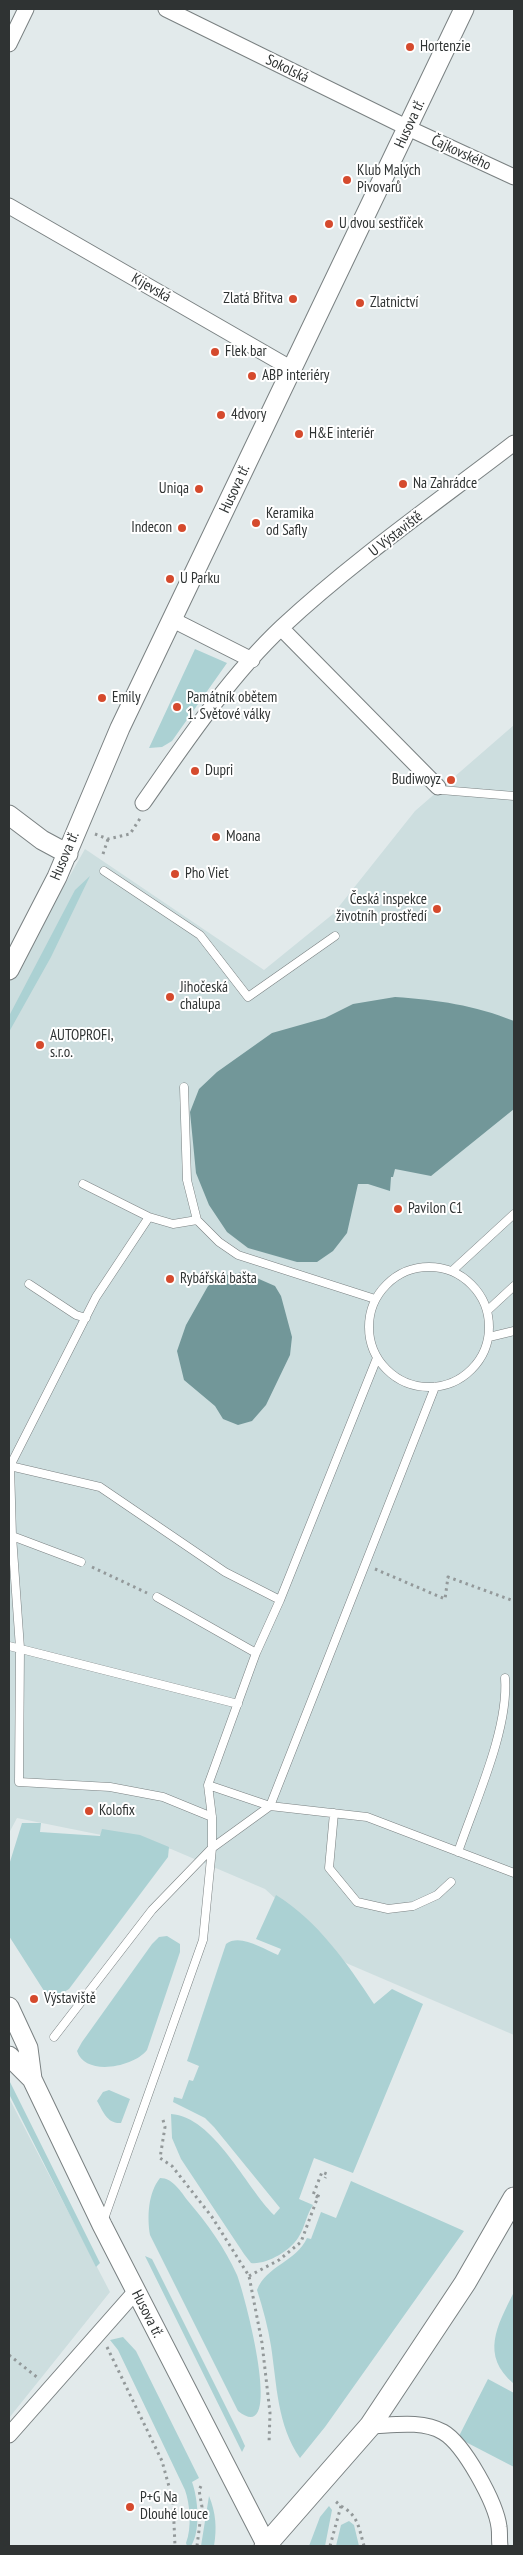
<!DOCTYPE html>
<meta charset="utf-8">
<style>
body{margin:0}
#map{position:relative;width:523px;height:2555px;overflow:hidden;background:#e2eaeb;font-family:"PT Sans Narrow",sans-serif}
canvas{display:block}
.frame{position:absolute;inset:0;border:10px solid #2f3333;pointer-events:none}
</style>
<div id="map">
<canvas width="523" height="2555"></canvas>
<div class="frame"></div>
</div>
<script>
const ctx = document.querySelector('canvas').getContext('2d');
ctx.lineJoin = 'round';
function paint(path, color) {
  ctx.fillStyle = color;
  ctx.fill(path, 'evenodd');
}
function trace(path, color, width, dash) {
  ctx.strokeStyle = color;
  ctx.lineWidth = width;
  ctx.lineCap = dash ? 'butt' : 'round';
  ctx.setLineDash(dash || []);
  ctx.stroke(path);
}
function label(font, color, halo, rows, align = 'center') {
  ctx.font = font + ' "PT Sans Narrow",sans-serif';
  ctx.lineWidth = 4;
  ctx.setLineDash([]);
  ctx.textBaseline = 'middle';
  ctx.strokeStyle = halo;
  ctx.fillStyle = color;
  for (const [text, x, y, turn = 0] of rows) {
    ctx.save();
    ctx.translate(x, y);
    ctx.rotate((+turn || 0) * Math.PI / 180);
    ctx.textAlign = isNaN(turn) ? turn : align;
    if (halo) ctx.strokeText(text, 0, 0);
    ctx.fillText(text, 0, 0);
    ctx.restore();
  }
}
const built = new Path2D(`
 M514,725V2035L346,1963L265,1889L171,1849L17,1818L9,1833V983L85,849L264,970L333,914L415,811Z
 M9,2098L110,2292L9,2418Z`);
const green = new Path2D(`
 M195,649L227,663L172,741L162,747L149,748Z
 M90,876L51,957L9,1032V1016L75,890Z
 M22,1823H41L40,1832L100,1836L102,1829L140,1835L169,1847L168,1857L69,1989L56,1997L46,1994L9,1936V1865Z
 M276,1895C318,1921 347,1963 374,2004L392,1989L423,2004L353,2173L314,2158L299,2199L313,2205C306,2215 305,2228 298,2238C290,2251 266,2265 251,2263L244,2254L181,2159L172,2138L171,2114C214,2117 245,2186 274,2215L280,2208L214,2127L205,2118L173,2102L174,2097L182,2099L189,2080L193,2081L199,2066L187,2061L226,1944C240,1933 263,1949 278,1955L281,1949L256,1939Z
 M167,1936L180,1944V1952L147,2050C134,2067 85,2077 77,2051L82,2042L152,1944L159,1937Z
 M9,2080L100,2263L96,2267L9,2094Z
 M109,2090L130,2099L121,2123C107,2124 103,2111 97,2101L103,2092Z
 M160,2178C173,2178 181,2192 188,2201C207,2223 225,2248 237,2275C243,2289 287,2450 238,2411L150,2235C147,2217 148,2193 160,2178Z
 M351,2181L464,2231L325,2427L300,2458C277,2425 277,2385 271,2346C268,2327 263,2309 257,2290C266,2266 297,2261 307,2238L311,2239L321,2212L336,2218Z
 M145,2256L152,2259L240,2435L245,2446L242,2452Z
 M514,2292V2384C480,2355 497,2326 514,2292Z
 M123,2337L136,2351L199,2478L192,2482C198,2498 201,2531 191,2546H187L186,2543C192,2528 190,2504 185,2490L118,2350L110,2340Z
 M488,2379L514,2393V2467L458,2438Z
 M209,2496C216,2513 217,2528 214,2546H201Z
 M329,2506L332,2510L325,2546H309L320,2517Z
 M349,2521L354,2525L359,2546H336L341,2525Z`);
const water = new Path2D(`
 M395,997C438,1000 474,1005 514,1021V1109L431,1176L395,1169L393,1177H391L390,1191L368,1184H358L347,1233L333,1251L317,1262H297L248,1248L227,1232L209,1205L196,1173L190,1112L199,1089L217,1072L272,1033L325,1018L353,1004Z
 M243,1272L275,1286L281,1296L292,1337L290,1355L266,1405L252,1421L238,1425L223,1419L215,1406L184,1380L177,1351L186,1325L208,1286L222,1276Z`);
const path = new Path2D(`
 M95,834L108,839L130,834L141,817
 M103,854L108,839
 M92,1567L147,1593
 M375,1569L445,1599L448,1577L514,1601
 M163,2120L165,2127L160,2158L172,2166L212,2217L249,2276L262,2343L270,2413L269,2444
 M318,2197L313,2195L322,2172L327,2174L325,2178
 M249,2276L279,2260L301,2242L320,2191
 M107,2347L162,2461L173,2501L175,2546
 M9,2355L38,2378
 M341,2506C358,2515 359,2528 364,2546
 M197,2546L202,2507L199,2490L202,2484
 M330,2546L341,2506L334,2500`);
const service = new Path2D(`
 M438,787L441,790L514,796
 M104,871L200,935L248,997L335,936
 M184,1087L187,1180L197,1220
 M83,1184L149,1217
 M369 1327a60 60 0 1 1 120 0a60 60 0 1 1-120 0Z
 M452,1271L514,1214
 M29,1284L76,1315L86,1318
 M487,1311L514,1286
 M489,1337L514,1331
 M10,1466L100,1487L225,1572L280,1600
 M12,1536L81,1562
 M157,1597L256,1653
 M9,1646L238,1704
 M208,1785L270,1806L367,1817L514,1873
 M334,1813L329,1868L357,1902L388,1909L413,1906L437,1895L451,1882
 M212,1817L163,1797L110,1787L19,1782L20,1648L12,1536L10,1466L96,1297L149,1217L173,1224L197,1220L219,1242L238,1255L375,1299
 M458,1852C475,1802 509,1729 505,1678
 M54,2037L152,1910L212,1848V1817L208,1785L256,1653L280,1600L377,1358
 M104,2219L203,1940L212,1848L270,1806L435,1387`);
const minor = new Path2D(`
 M166,9L408,128L514,177
 M9,44L26,9
 M9,206L292,369
 M171,619L252,660
 M281,628L438,787
 M143,803C185,743 229,677 282,627C354,560 436,503 514,443
 M370,2426C394,2425 422,2420 443,2432C464,2444 496,2503 499,2527C500,2533 499,2540 500,2546
 M9,2435L136,2291`);
const tertiary = new Path2D(`
 M9,815L42,840L68,854
 M9,970L57,877L120,728L464,9
 M9,2007L28,2048L32,2079L102,2225L267,2546
 M9,2056L32,2079`);
const secondary = new Path2D(`
 M265,2546L370,2426L465,2283L514,2198`);
const markers = [
 [410,47,5,"#d54a2d"],
 [347,180,5,"#d54a2d"],
 [329,224,5,"#d54a2d"],
 [293,299,5,"#d54a2d"],
 [360,303,5,"#d54a2d"],
 [215,352,5,"#d54a2d"],
 [252,376,5,"#d54a2d"],
 [221,415,5,"#d54a2d"],
 [299,434,5,"#d54a2d"],
 [403,484,5,"#d54a2d"],
 [199,489,5,"#d54a2d"],
 [256,523,5,"#d54a2d"],
 [182,528,5,"#d54a2d"],
 [170,579,5,"#d54a2d"],
 [102,698,5,"#d54a2d"],
 [177,707,5,"#d54a2d"],
 [195,771,5,"#d54a2d"],
 [451,780,5,"#d54a2d"],
 [216,837,5,"#d54a2d"],
 [175,874,5,"#d54a2d"],
 [437,909,5,"#d54a2d"],
 [170,997,5,"#d54a2d"],
 [40,1045,5,"#d54a2d"],
 [398,1209,5,"#d54a2d"],
 [170,1279,5,"#d54a2d"],
 [89,1811,5,"#d54a2d"],
 [34,1999,5,"#d54a2d"],
 [130,2507,5,"#d54a2d"]
];
const poiNames = [
 ["Hortenzie",420,47],
 ["Klub Malých",357,171],
 ["Pivovarů",357,188],
 ["U dvou sestřiček",339,224],
 ["Zlatá Břitva",283,299,"right"],
 ["Zlatnictví",370,303],
 ["Flek bar",225,352],
 ["ABP interiéry",262,376],
 ["4dvory",231,415],
 ["H&E interiér",309,434],
 ["Na Zahrádce",413,484],
 ["Uniqa",189,489,"right"],
 ["Keramika",266,514],
 ["od Safly",266,531],
 ["Indecon",172,528,"right"],
 ["U Parku",180,579],
 ["Emily",112,698],
 ["Památník obětem",187,698],
 ["1. Světové války",187,715],
 ["Dupri",205,771],
 ["Budiwoyz",441,780,"right"],
 ["Moana",226,837],
 ["Pho Viet",185,874],
 ["Česká inspekce",427,900,"right"],
 ["životníh prostředí",427,917,"right"],
 ["Jihočeská",180,988],
 ["chalupa",180,1005],
 ["AUTOPROFI,",50,1036],
 ["s.r.o.",50,1053],
 ["Pavilon C1",408,1209],
 ["Rybářská bašta",180,1279],
 ["Kolofix",99,1811],
 ["Výstaviště",44,1999],
 ["P+G Na",140,2498],
 ["Dlouhé louce",140,2515]
];
const streetNames = [
 ["Sokolská",287,69,26],
 ["Husova tř.",410,124,-65],
 ["Čajkovského",461,153,25],
 ["Kijevská",151,288,30],
 ["Husova tř.",235,489,-65],
 ["U Výstaviště",396,534,-38],
 ["Husova tř.",65,856,-67],
 ["Husova tř.",147,2314,63]
];
paint(built, '#cddedf');
paint(green, '#abd1d3');
paint(water, '#729799');
trace(service, '#7a8182', 9);
trace(minor, '#7a8182', 17);
trace(tertiary, '#7a8182', 21);
trace(secondary, '#7a8182', 23);
trace(path, '#93999a', 3, [2.5, 4]);
trace(service, '#fff', 8);
trace(minor, '#fff', 15);
trace(tertiary, '#fff', 19);
trace(secondary, '#fff', 21);
for (const [x, y, r, color] of markers) {
  const dot = new Path2D();
  dot.arc(x, y, r, 0, 2 * Math.PI);
  ctx.fillStyle = color;
  ctx.fill(dot);
  trace(dot, '#fff', 2);
}
label('15px', '#2f3333', '#fff', poiNames, 'left');
label('15px', '#2f3333', '#fff', streetNames);
</script>
